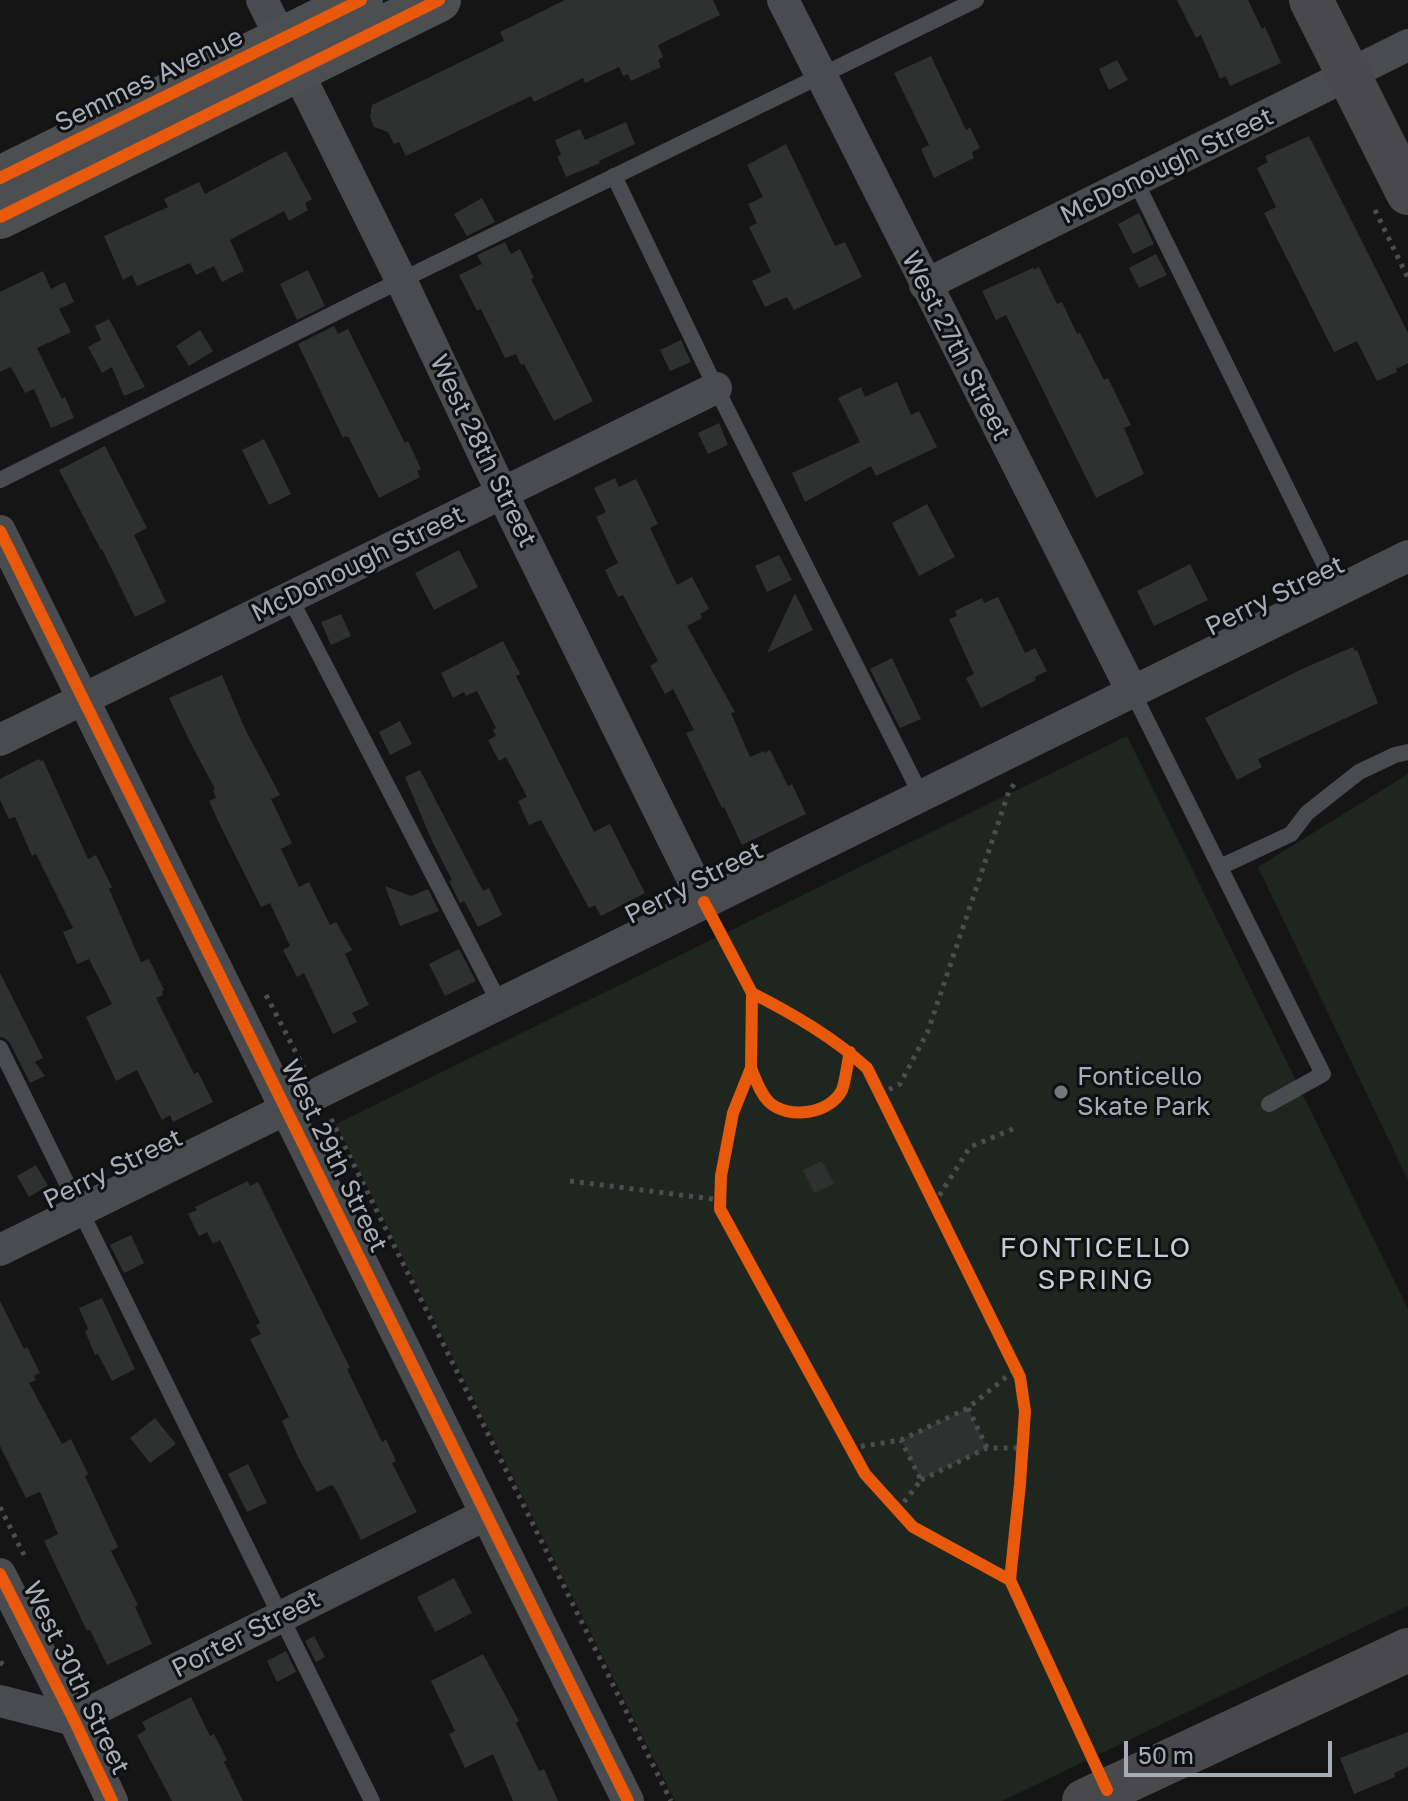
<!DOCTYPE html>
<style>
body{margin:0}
#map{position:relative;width:1408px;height:1801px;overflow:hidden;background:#151515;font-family:"Golos Text",sans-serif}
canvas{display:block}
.scale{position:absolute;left:1124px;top:1741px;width:208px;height:36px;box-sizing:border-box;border:4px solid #a7acb6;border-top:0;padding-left:10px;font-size:24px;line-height:28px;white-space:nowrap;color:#a7acb6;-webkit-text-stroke:6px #0f1011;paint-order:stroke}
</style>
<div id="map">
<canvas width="1408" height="1801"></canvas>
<div class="scale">50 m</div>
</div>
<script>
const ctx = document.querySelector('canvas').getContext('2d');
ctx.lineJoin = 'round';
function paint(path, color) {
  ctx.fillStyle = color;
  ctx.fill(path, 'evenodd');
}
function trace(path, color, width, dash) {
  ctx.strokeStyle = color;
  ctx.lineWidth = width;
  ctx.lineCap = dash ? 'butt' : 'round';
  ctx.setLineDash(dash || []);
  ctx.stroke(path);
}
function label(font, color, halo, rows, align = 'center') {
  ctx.font = font + ' "Golos Text",sans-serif';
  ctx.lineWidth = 6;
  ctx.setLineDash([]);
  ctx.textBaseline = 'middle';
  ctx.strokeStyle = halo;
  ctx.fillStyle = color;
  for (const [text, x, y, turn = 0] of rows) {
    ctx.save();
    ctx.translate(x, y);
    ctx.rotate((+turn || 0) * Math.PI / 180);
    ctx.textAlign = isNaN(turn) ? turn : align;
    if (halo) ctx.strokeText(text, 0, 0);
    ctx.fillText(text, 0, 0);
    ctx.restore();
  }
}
const green = new Path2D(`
 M1127,736L1408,1309V1606L1002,1801H675L336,1124Z
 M1408,774V1180L1258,867Z`);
const building = new Path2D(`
 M565,0H713L720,15L658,45L663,57L658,60L661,67L631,81L628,74L623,76L619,67L585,83L583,78L534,102L531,96L406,156L399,142L394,144L388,132L374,127L370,117L372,105L504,41L500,32Z
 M1177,0H1248L1262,29L1265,27L1281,63L1230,86L1226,76L1220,79L1201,35L1196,38Z
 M931,56L966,130L970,127L980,148L972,152L974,158L934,178L921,149L929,145L894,73Z
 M1117,60L1128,80L1109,90L1099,69Z
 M626,122L635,144L599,161L600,163L566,177L557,156L561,155L555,140L580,129L585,140Z
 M1309,136L1408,333V363L1396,369L1397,372L1377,381L1357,341L1334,352L1264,213L1276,207L1257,168L1268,162L1265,156Z
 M786,144L835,246L845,242L862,277L794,310L787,297L765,307L752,281L771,272L749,227L757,223L748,204L763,197L747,165Z
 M286,151L312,199L305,203L308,210L289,221L284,211L230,240L244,271L222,282L214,266L196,275L190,263L137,286L132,275L123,280L104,236L168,207L164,199L199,182L205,194Z
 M482,198L495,222L467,236L454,214Z
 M1139,213L1154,244L1133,254L1118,224Z
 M505,242L511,254L520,249L534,278L531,279L593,401L554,421L524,364L521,365L516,354L505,358L481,309L477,311L459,275L482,264L477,255Z
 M1156,254L1167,275L1139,288L1129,268Z
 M1039,267L1057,304L1062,302L1077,334L1080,333L1104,380L1108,378L1131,425L1124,428L1144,474L1096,498L1006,315L996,320L982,291L1033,268L1034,270Z
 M308,270L325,306L297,320L280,284Z
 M43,271L51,289L65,282L74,302L59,309L71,332L37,348L62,399L65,397L74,418L51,428L34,389L25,393L11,367L0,372V292Z
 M109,319L145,387L124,396L112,367L102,373L88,347L101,340L95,326Z
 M334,326L338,334L348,329L405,443L408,441L421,469L417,471L420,477L379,498L349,438L346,436L343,438L298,344Z
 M200,330L213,351L189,366L176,346Z
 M681,340L691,362L670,371L660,350Z
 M897,382L911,415L919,411L937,447L876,476L871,466L805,502L792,473L860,442L838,398L861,387L865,397Z
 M719,423L728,445L708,454L698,433Z
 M264,439L291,494L269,505L242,450Z
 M105,446L147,528L134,535L166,602L135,617L102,549L101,550L59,470Z
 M615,478L619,487L636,479L658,524L650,528L677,585L692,577L709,609L700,614L702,618L687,626L735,712L731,713L750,757L764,751L765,753L770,750L788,786L792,784L806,814L742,845L724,807L722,808L686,733L694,730L673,689L665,694L650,666L658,661L623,595L618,597L605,570L618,563L596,517L606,512L594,488Z
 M927,504L955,557L919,576L892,523Z
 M459,550L478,587L434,610L415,573Z
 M779,555L792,580L767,592L755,566Z
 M1190,564L1208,600L1154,626L1137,591Z
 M795,593L813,630L767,653Z
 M998,597L1025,653L1035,648L1047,671L1035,677L1036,680L981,708L966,678L974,674L949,619L957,616L955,611L982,598L984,603Z
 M341,614L351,636L331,645L321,622Z
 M503,641L520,674L516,676L594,832L610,824L645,893L601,916L595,905L589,908L541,820L529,825L518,801L527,797L506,757L499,761L488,740L496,736L493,730L496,728L477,691L466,696L464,692L453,698L441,673Z
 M1353,647L1355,651L1357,650L1378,703L1258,759L1262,767L1237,780L1205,718L1304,668Z
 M892,658L921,719L900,728L870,669Z
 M222,675L245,729L280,795L271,799L292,843L281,849L299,887L309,882L330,925L336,922L352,950L345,954L369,1005L352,1013L357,1022L333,1034L304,973L297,977L283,950L290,946L270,903L261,907L221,827L209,801L216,798L213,790L215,789L189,740L169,698Z
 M400,721L412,744L390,755L379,732Z
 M39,759L40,761L43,760L88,859L96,855L112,887L109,889L141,962L149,959L164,990L162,991L163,995L156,998L194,1074L198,1072L213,1102L173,1122L170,1115L162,1120L137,1070L116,1081L86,1017L112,1004L89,959L77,964L63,932L73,928L36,854L32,856L15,817L9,819L0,800V779Z
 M420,770L483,891L489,888L502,915L478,927L464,901L460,903L449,881L452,880L432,841L405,777Z
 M385,886L411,896L428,889L439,911L400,926Z
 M459,949L476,981L445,996L429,964Z
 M0,973L43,1058L35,1062L45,1076L30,1083L10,1043L5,1038L0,1037Z
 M822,1161L834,1184L814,1193L803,1170Z
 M36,1165L48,1186L29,1197L17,1176Z
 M248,1181L250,1186L258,1182L350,1368L347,1369L382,1442L386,1439L396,1461L392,1463L417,1512L361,1540L336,1490L332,1485L317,1492L298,1457L282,1421L289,1417L250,1339L261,1334L256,1325L260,1323L220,1240L213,1244L207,1232L199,1236L188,1214L197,1210L195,1207Z
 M131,1235L144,1263L124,1273L110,1245Z
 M102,1298L135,1369L112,1381L98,1354L95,1355L85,1331L88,1329L79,1308Z
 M0,1301L24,1349L27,1347L40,1373L34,1376L36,1380L29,1383L62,1444L71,1439L88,1474L85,1476L118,1547L111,1551L138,1605L135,1607L152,1644L107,1665L90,1630L87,1631L44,1541L58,1534L40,1492L26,1498L0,1446Z
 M968,1408L987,1448L921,1480L901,1440Z
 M155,1418L176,1444L150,1463L130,1438Z
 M248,1464L267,1503L247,1512L228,1474Z
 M454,1578L472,1613L435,1632L417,1597Z
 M314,1636L325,1657L316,1662L305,1641Z
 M286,1651L296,1672L277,1682L267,1661Z
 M483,1654L519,1721L516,1723L539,1771L544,1769L558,1801H513L493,1754L465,1768L449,1734L455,1731L431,1681Z
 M191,1697L210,1736L214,1734L227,1760L224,1762L243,1801H172L137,1735L146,1730L142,1722Z
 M1408,1732V1767L1394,1773L1395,1777L1354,1794L1340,1758Z`);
const path = new Path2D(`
 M1375,210L1408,278
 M266,995L304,1068
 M880,1094L900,1084L928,1031L1009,791L1015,783
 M331,1119L671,1801
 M570,1181L720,1200
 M934,1204L970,1147L1013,1129
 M968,1408L987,1448
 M851,1448L901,1440L968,1408L1016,1369
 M921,1480L987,1448H1023
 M0,1507L24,1555
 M898,1510L921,1480L901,1440
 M0,1662L7,1668`);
const lane = new Path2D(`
 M614,176L716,388L921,795
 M1136,182L1337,590
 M0,480L369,296L976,0
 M290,598L500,1004
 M1132,691L1323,1074L1269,1104
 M1220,867L1291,834L1307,813L1359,772L1395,755L1408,752
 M0,1048L372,1801`);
const street = new Path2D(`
 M262,0L401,280L502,493L704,902
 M783,0L1132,691
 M925,285L1408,45
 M0,531L628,1801
 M0,740L716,388
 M0,1250L1408,556
 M0,1574L74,1720L112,1801
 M0,1701L74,1720L485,1515`);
const secondary = new Path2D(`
 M1311,0L1408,193
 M1084,1801L1408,1650`);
const primary = new Path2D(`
 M0,178L361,0
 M0,217L439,0`);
const cycleway = new Path2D(`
 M0,178L361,0
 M0,217L439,0
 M0,531L628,1801
 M704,902L752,993L751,1068L733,1113L721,1176L720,1209L865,1474L913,1527L1010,1580L1107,1790
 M752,993C793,1014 833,1037 867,1068L1020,1377L1025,1411L1020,1484L1010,1580
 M751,1068C756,1080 760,1093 769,1102C788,1120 830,1114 842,1090C846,1079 847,1064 850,1052
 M0,1574L74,1720L112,1801`);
const markers = [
 [1061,1092,8,"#74777e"]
];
const streetNames = [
 ["Semmes Avenue",149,80,-26],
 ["McDonough Street",1167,166,-26],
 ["West 27th Street",956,346,63],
 ["West 28th Street",483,451,64],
 ["McDonough Street",358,564,-26],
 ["Perry Street",1275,596,-26],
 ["Perry Street",694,883,-27],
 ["West 29th Street",334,1156,64],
 ["Perry Street",113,1169,-26],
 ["Porter Street",246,1634,-27],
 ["West 30th Street",76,1678,64]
];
const poiNames = [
 ["Fonticello",1077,1077],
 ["Skate Park",1077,1107]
];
const neighbourhoodNames = [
 ["FONTICELLO",1096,1248],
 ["SPRING",1096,1280]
];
paint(green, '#1f261f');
paint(building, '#2f3030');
trace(path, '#4b4d50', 5, [4, 6]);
trace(lane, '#4a4b4e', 16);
trace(street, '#4a4b4e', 32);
trace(secondary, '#49494c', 44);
trace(primary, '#4c4e50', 44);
trace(cycleway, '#e8590c', 12);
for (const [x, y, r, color] of markers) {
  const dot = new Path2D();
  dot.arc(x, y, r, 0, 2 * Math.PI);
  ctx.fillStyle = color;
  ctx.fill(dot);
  trace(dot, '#0f1011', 3);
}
label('26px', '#a7acb6', '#0f1011', streetNames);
label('26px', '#a7acb6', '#0f1011', poiNames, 'left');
ctx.letterSpacing = '2px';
label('28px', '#c8cbd2', '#0f1011', neighbourhoodNames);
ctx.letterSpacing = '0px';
</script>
